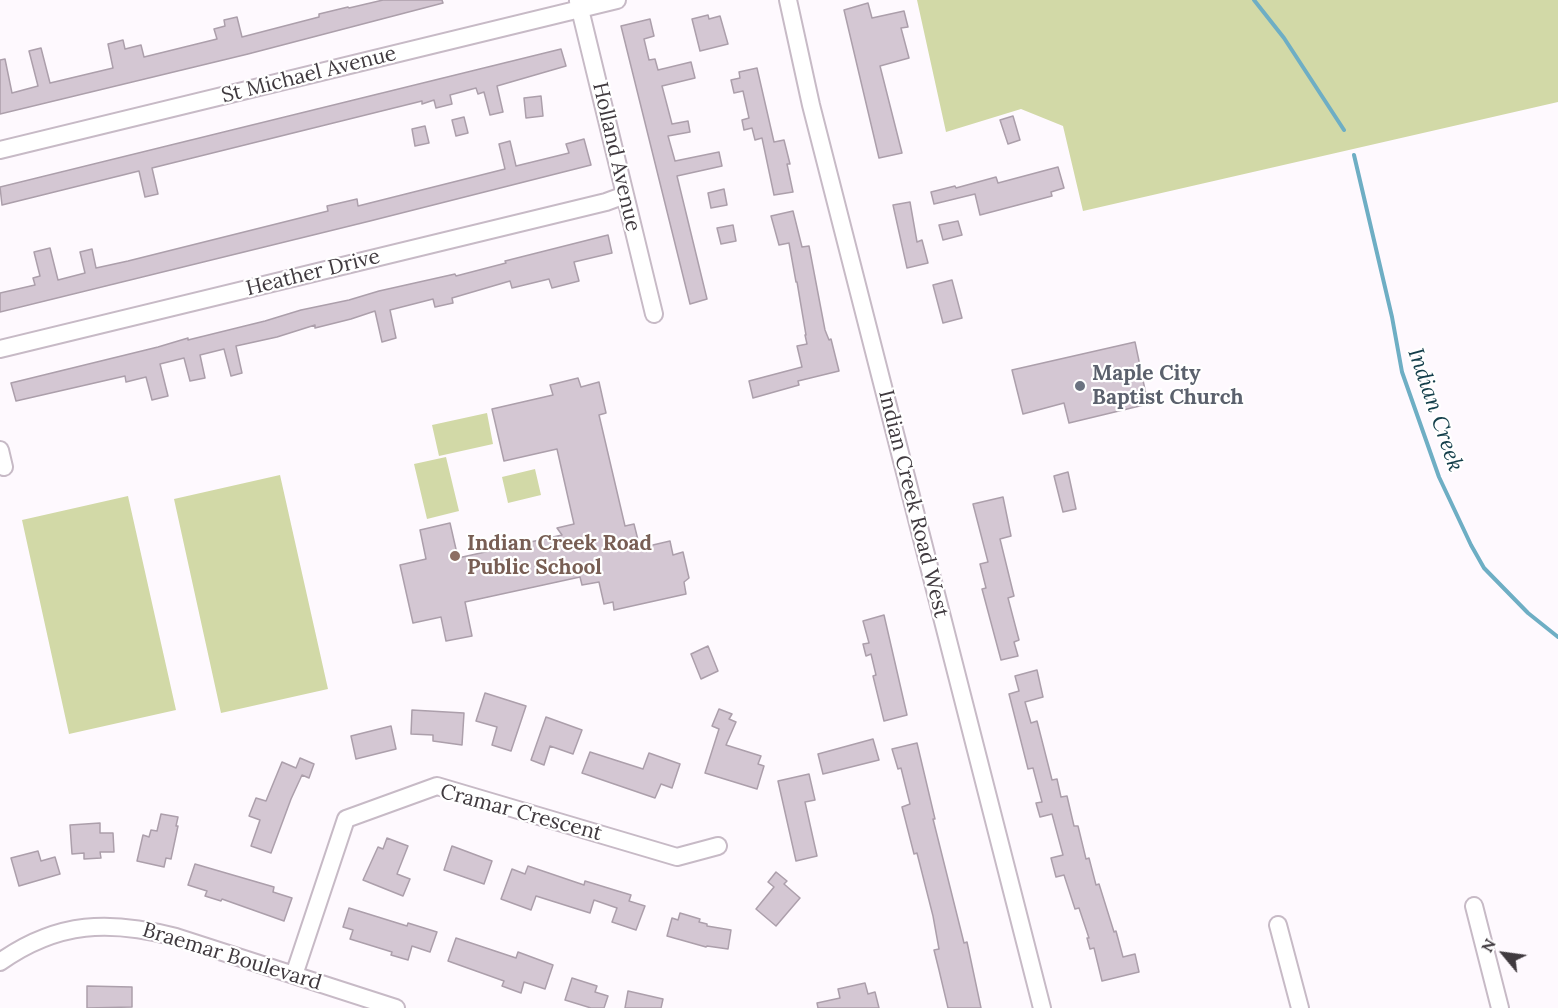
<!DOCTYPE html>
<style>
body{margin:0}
#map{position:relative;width:1558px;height:1008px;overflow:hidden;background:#fef9fe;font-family:Lora,serif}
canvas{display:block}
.north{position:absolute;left:1474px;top:924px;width:60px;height:60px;-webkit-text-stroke:4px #fff;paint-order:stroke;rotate:299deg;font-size:16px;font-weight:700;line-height:24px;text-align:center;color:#403a3f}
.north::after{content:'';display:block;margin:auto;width:21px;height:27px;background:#403a3f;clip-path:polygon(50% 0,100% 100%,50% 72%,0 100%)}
</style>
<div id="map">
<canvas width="1558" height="1008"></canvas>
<div class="north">N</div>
</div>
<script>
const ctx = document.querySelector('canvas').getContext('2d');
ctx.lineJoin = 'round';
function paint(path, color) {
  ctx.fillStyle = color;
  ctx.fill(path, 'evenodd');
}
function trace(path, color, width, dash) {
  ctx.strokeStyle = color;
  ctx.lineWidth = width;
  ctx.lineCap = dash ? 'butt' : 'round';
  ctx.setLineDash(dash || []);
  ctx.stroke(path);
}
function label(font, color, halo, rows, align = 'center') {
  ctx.font = font + ' Lora,serif';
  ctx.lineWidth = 4.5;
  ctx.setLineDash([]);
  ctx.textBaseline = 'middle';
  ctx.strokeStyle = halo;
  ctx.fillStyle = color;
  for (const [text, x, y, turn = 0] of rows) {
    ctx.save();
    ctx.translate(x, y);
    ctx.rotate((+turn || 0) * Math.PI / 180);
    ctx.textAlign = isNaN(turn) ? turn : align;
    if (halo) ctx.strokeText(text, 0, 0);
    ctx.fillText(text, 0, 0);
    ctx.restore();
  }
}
const green = new Path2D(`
 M917,0H1558V102L1083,211L1063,126L1021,109L946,132Z
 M487,413L493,444L439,456L432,425Z
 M446,457L459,511L427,519L414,464Z
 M535,469L541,495L508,503L502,477Z
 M280,475L328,689L221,713L174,499Z
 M128,496L176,710L69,734L22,520Z`);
const stream = new Path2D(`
 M1254,0L1284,38L1344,130
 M1354,155L1392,317L1402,372L1439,477L1471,545L1484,568L1528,613L1558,637`);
const building = new Path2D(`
 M383,0H442L443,3L248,54L0,114V60L5,59L12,93L38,86L29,51L41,48L50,83L113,68L108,44L123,40L125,49L141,45L144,57L217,39L214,29L225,26L224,20L237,17L242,37L319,17V14L348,7L349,8Z
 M868,3L872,18L904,11L908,27L901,28L909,58L880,66L902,153L879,158L844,10Z
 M708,15L709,19L720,16L728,44L700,51L692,19Z
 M650,19L654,36L644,39L649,60L655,59L658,70L691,62L695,78L662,86L672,124L688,121L690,132L668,136L675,161L719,152L722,166L677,176L707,299L690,304L621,26Z
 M561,49L566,66L497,86L503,112L490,115L484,92L478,94L476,88L450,95L452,104L436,108L434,100L422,104V101L152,168L158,194L145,197L139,171L2,205L0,187Z
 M757,68L774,142L784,140L790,164H787L793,192L774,195L762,138L755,140L752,128L744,130L742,120L749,118L743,91L734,93L731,80L740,78L739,72Z
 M541,96L543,116L526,118L524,98Z
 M1013,116L1020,140L1008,144L1000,120Z
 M464,117L468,133L456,136L452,120Z
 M425,126L429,143L415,146L412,129Z
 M584,139L591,165L370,221L0,312V293L35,285L33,278L40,276L34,252L50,248L58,280L85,273L80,252L92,249L96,268L128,261L328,211L327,206L357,199L358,206L505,169L499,144L510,141L516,166L569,153L566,144Z
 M1058,167L1064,188L1051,192L1052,196L980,215L975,194L934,204L931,192L955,186L956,188L996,177L998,183Z
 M724,189L727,205L711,208L708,193Z
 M910,202L917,242L922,240L928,263L907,268L893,205Z
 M793,211L802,247L809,246L825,330L829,340L831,339L839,371L798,381L799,385L753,398L749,381L802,367L797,346L807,344L805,335H806L797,282H796L789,243L779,245L771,216Z
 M958,221L962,235L943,240L939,225Z
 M733,225L736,241L721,244L717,228Z
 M608,235L612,253L574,262L579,281L552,288L549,279L512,288L510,281L452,298L453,303L435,307L433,299L390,310L396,338L382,342L375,311L351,319L315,328V325L277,337L236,346L242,373L231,376L224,349L200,355L205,378L190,381L184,358L160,364L168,396L152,400L146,377L126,382L125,376L16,401L11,383L158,347L188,338V340L265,321L301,310L349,300L379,291L455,274L456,276L506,263L505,261Z
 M952,280L962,318L943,323L933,285Z
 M1135,342L1148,404L1069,423L1064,403L1023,414L1012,370Z
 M578,378L581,387L599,382L606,413L599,415L625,526L634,524L640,548L670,541L673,555L683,552L689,578L684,582L686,594L614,610L613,602L604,604L599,582L582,585L580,577L465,602L472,636L446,641L441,617L413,623L400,565L426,559L420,530L450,523L458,558L562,535L557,528L574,524L557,449L504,461L492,409L553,395L550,385Z
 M1068,472L1076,509L1063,512L1054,476Z
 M1003,497L1011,536L1000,539L1014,596L1008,598L1019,640L1014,642L1018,656L1001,660L982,589L986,588L980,564L988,562L973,504Z
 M884,615L907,715L884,721L873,676L876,675L871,654L866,656L863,644L869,643L863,621Z
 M708,646L718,671L701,679L691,654Z
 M1037,670L1043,697L1025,702L1031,723L1037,721L1052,780L1057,779L1061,797L1067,796L1074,826H1078L1086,859L1089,858L1096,885L1099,884L1114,932L1116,931L1123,957L1135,954L1139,972L1102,981L1094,948L1090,949L1087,938H1089L1079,908L1075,909L1064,875L1056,877L1051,858L1063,855L1052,814L1040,817L1036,803L1042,802L1033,768L1028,769L1009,694L1019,691L1015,676Z
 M485,693L526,706L511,751L492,745L497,727L476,721Z
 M719,709L732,714L729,719L736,722L726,745L761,756L758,764L764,766L757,789L705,773L719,729L712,726Z
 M412,710L464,713L462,745L433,741V735L411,734Z
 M546,717L582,730L573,754L550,746L544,765L531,760Z
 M391,726L396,749L356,759L351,736Z
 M873,739L879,760L823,774L818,754Z
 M917,743L935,819H933L964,943L967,942L981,1008H948L939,970L934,950L939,949L933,916L917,853L914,854L902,807L910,804L901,768L898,769L892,749Z
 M590,752L643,769L649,753L680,764L672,788L661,784L655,798L582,773Z
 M300,758L314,764L309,778L302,775L291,799L271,853L251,846L260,820L249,816L256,798L266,801L282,762L296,768Z
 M809,774L815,800L805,802L817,856L796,861L778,781Z
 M161,814L178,817L176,826H178L171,859L166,858L164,867L137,861L143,835L149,837L151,830L157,831Z
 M100,823V833H113L114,852H100L101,858L84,859V853L72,854L70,825Z
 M387,838L408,846L397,874L410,879L403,896L363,880L378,847L383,849Z
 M452,846L492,861L484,884L444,870Z
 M38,851L41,861L55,857L60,874L19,886L11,858Z
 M195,864L274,887L273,892L292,898L284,921L222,899L221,901L205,896L207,891L188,885Z
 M528,866L584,885L585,881L631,895L629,901L645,906L636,930L612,922L617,908L594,900L590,913L536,896L531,910L501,899L512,869L525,874Z
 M776,872L787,881L784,884L800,898L776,926L756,909L774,887L768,882Z
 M349,908L407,926L408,923L437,932L430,952L412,946L408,960L391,955L392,952L350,939L353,930L343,927Z
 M680,913L700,919L699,922L707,924V926L731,930L728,949L707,946L706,947L667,936L672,918L678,920Z
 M456,938L516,958L518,952L553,965L545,989L524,982L521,993L502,986L504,981L448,961Z
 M572,978L597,986L595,992L608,996L604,1008H591L565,1000Z
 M865,983L868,994L875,992L879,1008H818L817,1003L840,998L838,989Z
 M87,986L132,987V1007L87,1008Z
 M628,991L663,999L661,1008H625Z`);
const minor = new Path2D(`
 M788,0L811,105L1042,1008
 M578,1L654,314
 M0,150L617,0
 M0,349L606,202L625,195
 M0,450L4,467
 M1474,906L1500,1008
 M1278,925L1300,1008
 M0,962C58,921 110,920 176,937L396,1008
 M294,975L346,819L437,786L677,857L718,846`);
const markers = [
 [1080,386,6,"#6b7280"],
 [455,556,6,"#8d6e63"]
];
const streetNames = [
 ["St Michael Avenue",309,75,-14],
 ["Holland Avenue",616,157,77],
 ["Heather Drive",313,273,-14],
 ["Indian Creek Road West",913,504,76],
 ["Cramar Crescent",521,813,15],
 ["Braemar Boulevard",232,957,17]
];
const worshipNames = [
 ["Maple City",1092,374],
 ["Baptist Church",1092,398]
];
const educationNames = [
 ["Indian Creek Road",467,544],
 ["Public School",467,568]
];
const waterNames = [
 ["Indian Creek",1435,410,71]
];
paint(green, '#d2d9a7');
trace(stream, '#6eaec4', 4);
paint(building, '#d4c7d3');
trace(building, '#ac9fab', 1.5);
trace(minor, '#c7bac6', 20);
trace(minor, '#fff', 16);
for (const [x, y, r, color] of markers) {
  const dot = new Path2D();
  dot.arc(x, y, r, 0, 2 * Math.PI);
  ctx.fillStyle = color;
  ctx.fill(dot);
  trace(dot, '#fff', 2);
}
label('21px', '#403a3f', '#fff', streetNames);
label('bold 21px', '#5b616d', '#fff', worshipNames, 'left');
label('bold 21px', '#785e54', '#fff', educationNames, 'left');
label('italic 22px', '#133e4a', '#fff', waterNames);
</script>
